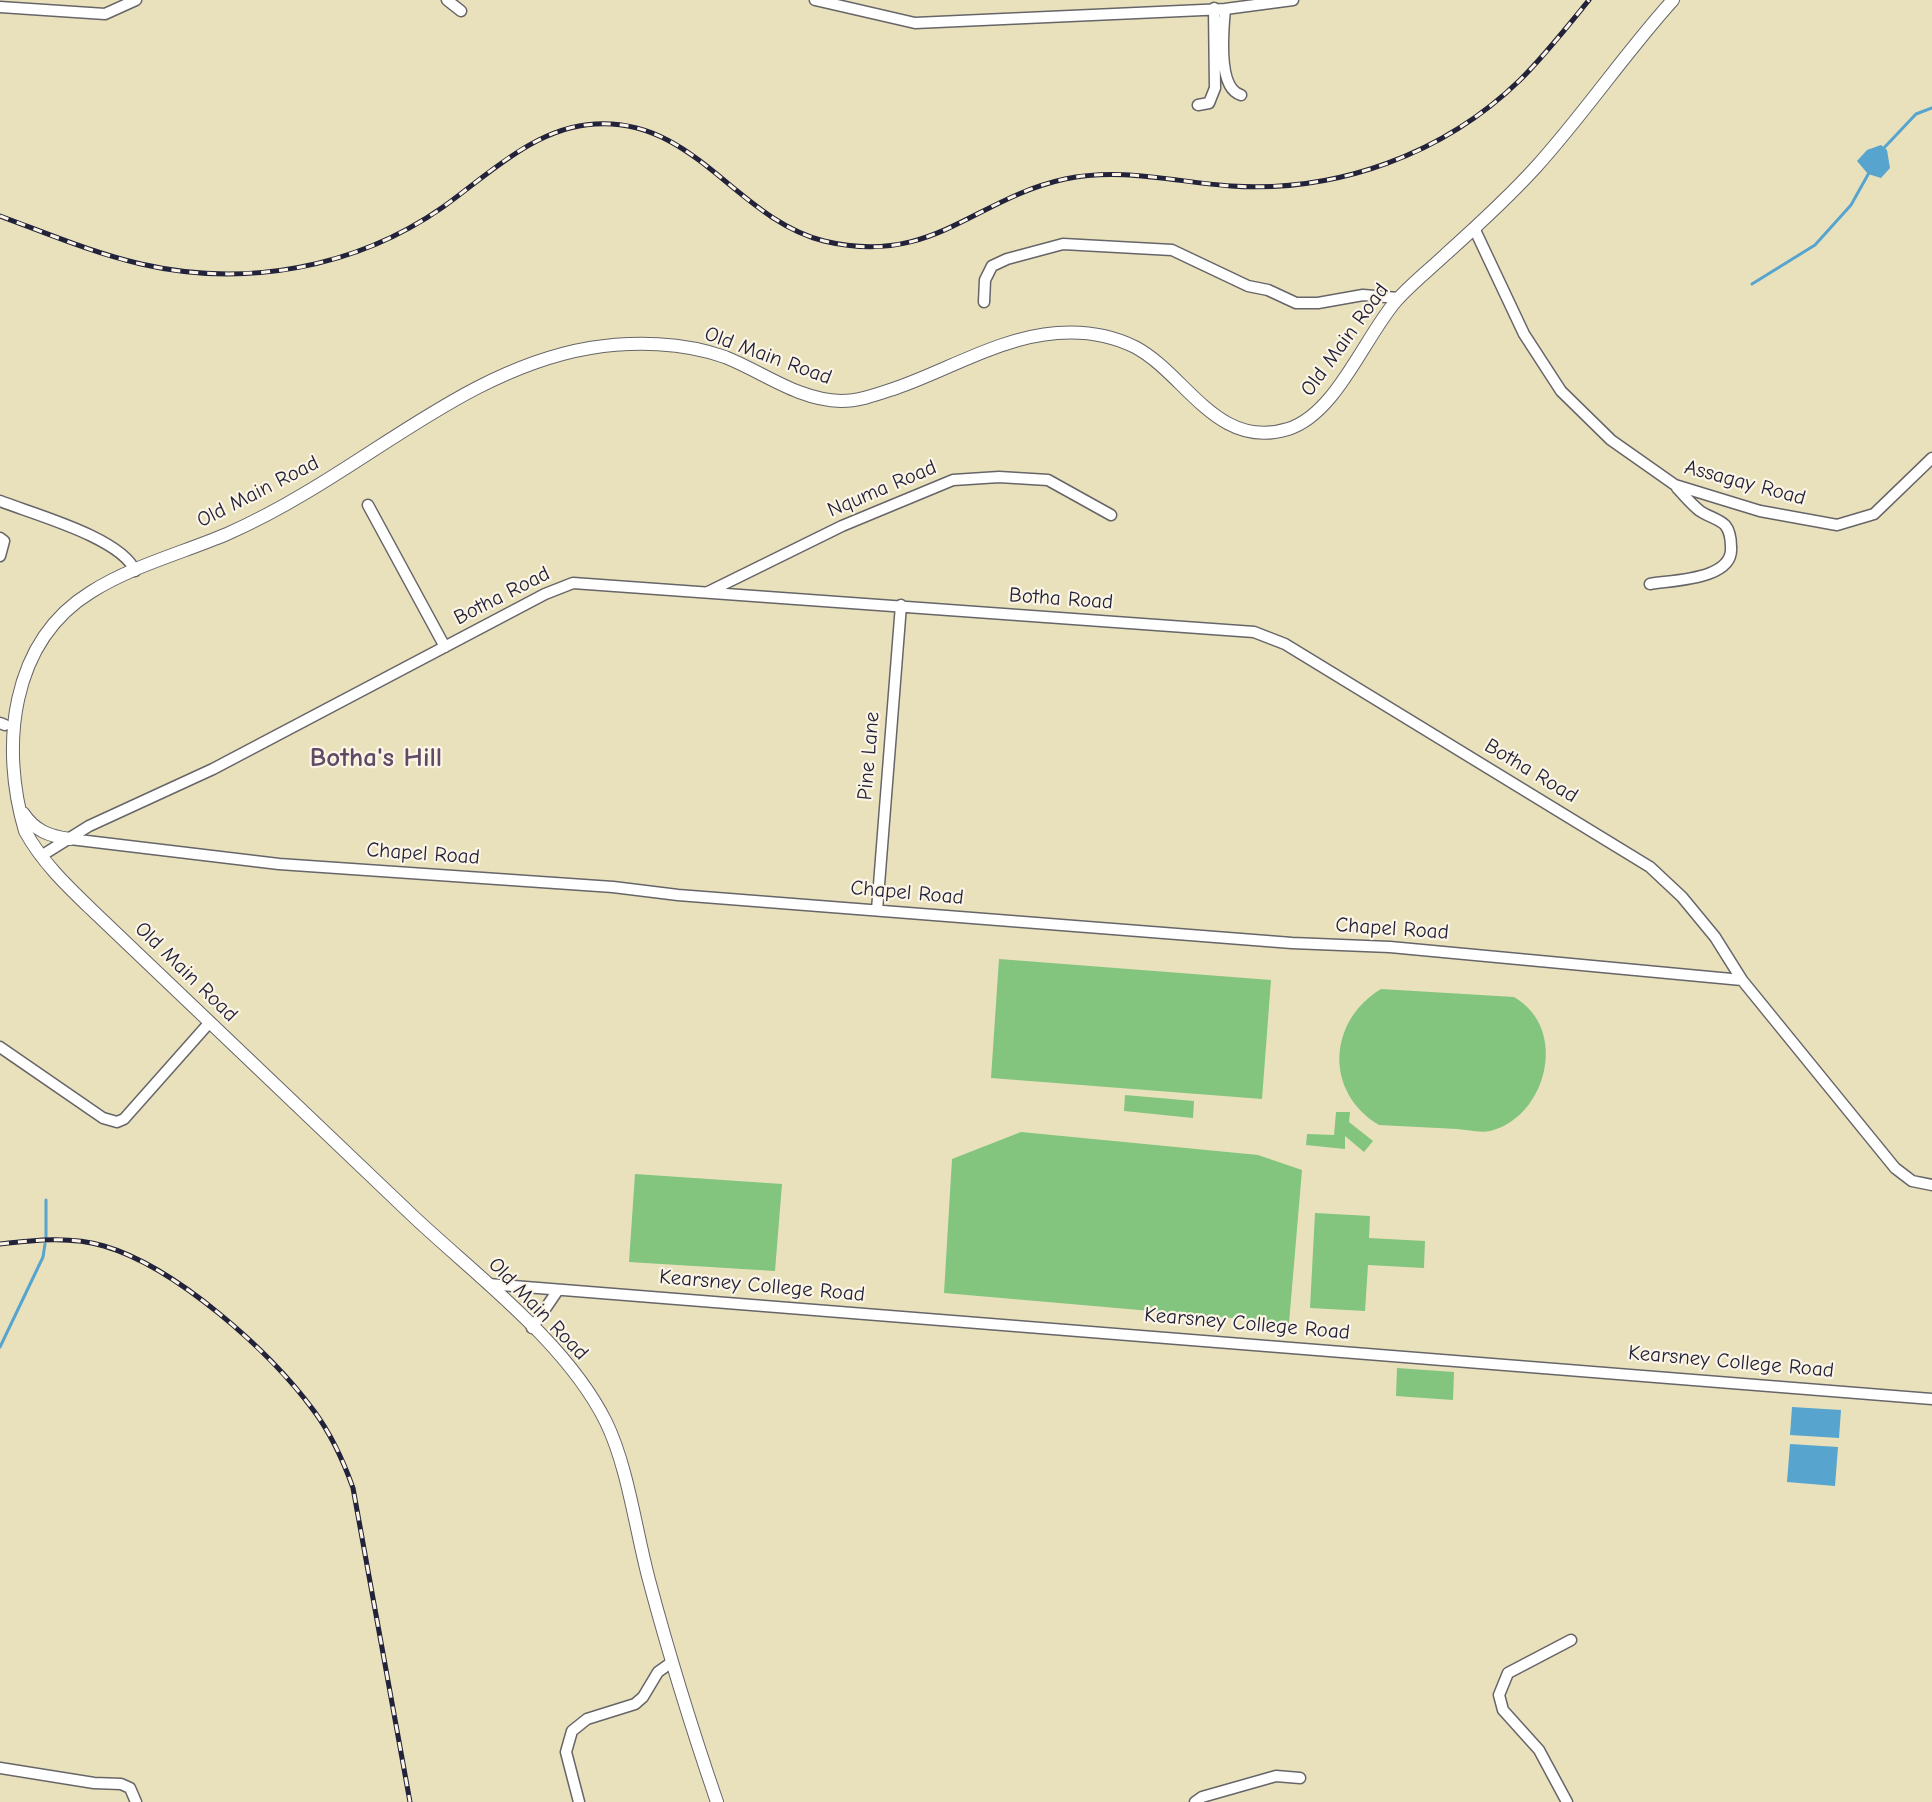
<!DOCTYPE html>
<style>
body{margin:0}
canvas{display:block;background:#e8e1bc}
</style>
<canvas width="1932" height="1802"></canvas>
<script>
const ctx = document.querySelector('canvas').getContext('2d');
ctx.lineJoin = 'round';
function paint(path, color) {
  ctx.fillStyle = color;
  ctx.fill(path, 'evenodd');
}
function trace(path, color, width, dash) {
  ctx.strokeStyle = color;
  ctx.lineWidth = width;
  ctx.lineCap = dash ? 'butt' : 'round';
  ctx.setLineDash(dash || []);
  ctx.stroke(path);
}
function label(font, color, halo, rows, align = 'center') {
  ctx.font = font + ' "Comic Neue",sans-serif';
  ctx.lineWidth = 4.5;
  ctx.setLineDash([]);
  ctx.textBaseline = 'middle';
  ctx.strokeStyle = halo;
  ctx.fillStyle = color;
  for (const [text, x, y, turn = 0] of rows) {
    ctx.save();
    ctx.translate(x, y);
    ctx.rotate((+turn || 0) * Math.PI / 180);
    ctx.textAlign = isNaN(turn) ? turn : align;
    if (halo) ctx.strokeText(text, 0, 0);
    ctx.fillText(text, 0, 0);
    ctx.restore();
  }
}
const green = new Path2D(`
 M999,959L1271,980L1262,1099L991,1078Z
 M1381,989L1514,997C1570,1029 1546,1118 1490,1131C1480,1133 1468,1130 1457,1129C1431,1128 1405,1126 1379,1125C1324,1092 1328,1021 1381,989Z
 M1125,1095L1194,1101L1193,1118L1124,1111Z
 M1336,1112H1350L1349,1122L1373,1141L1364,1152L1345,1136V1149L1306,1145L1307,1134L1334,1135Z
 M1021,1132L1258,1155L1302,1170L1289,1323L944,1293L952,1159Z
 M635,1174L782,1184L775,1271L629,1262Z
 M1315,1213L1370,1216L1369,1238L1425,1241L1424,1268L1368,1265L1365,1311L1310,1308Z
 M1397,1368L1454,1372L1453,1400L1396,1396Z`);
const water = new Path2D(`
 M1881,145L1887,150L1890,168L1881,178L1868,174L1857,161L1867,150Z
 M1792,1407L1841,1410L1839,1438L1790,1435Z
 M1790,1444L1838,1447L1835,1486L1787,1482Z`);
const stream = new Path2D(`
 M1882,150L1916,114L1932,108
 M1752,284L1815,245L1851,205L1870,171
 M46,1237V1200
 M0,1347L43,1257L45,1244`);
const minor = new Path2D(`
 M447,0L461,11
 M815,0L915,23L1225,9L1293,0
 M0,7L105,14L136,0
 M1225,9C1223,30 1217,88 1241,95
 M1198,105L1209,103L1215,88L1214,8
 M1474,228L1524,334L1561,391L1611,440L1675,485L1760,511L1837,525L1874,514L1932,458
 M984,302L985,280L992,266L1007,259L1063,244L1172,250L1248,286L1268,290L1296,303H1318L1363,295L1398,298
 M0,501C33,514 122,538 135,571
 M368,505L445,647
 M0,538L4,541L0,556
 M1650,584C1672,580 1734,580 1731,547C1731,540 1730,531 1725,525C1719,519 1707,516 1700,511C1692,505 1684,495 1677,488
 M708,592L842,526L953,480L999,477L1048,480L1111,515
 M0,723L5,725
 M70,839L279,864L613,887L678,895L1292,943L1390,947L1742,980
 M41,856L89,826L213,769L545,594L573,583L1254,632L1285,644L1650,867L1682,897L1715,937L1742,980L1895,1168L1912,1181L1932,1185
 M877,910L901,605
 M0,1047L103,1118L117,1122L124,1119L210,1022
 M488,1284L1932,1399
 M532,1328L558,1290
 M0,1768L94,1783L121,1784L130,1788L136,1802
 M579,1802L566,1752L572,1731L587,1719L635,1704L643,1697L658,1672L672,1662
 M1195,1802L1202,1797L1276,1776L1300,1778
 M1567,1802L1539,1750L1503,1710L1499,1695L1508,1673L1571,1640`);
const major = new Path2D(`
 M23,813C35,831 49,836 70,839
 M717,1802C692,1729 669,1655 649,1580C636,1532 628,1467 606,1422C567,1343 478,1277 414,1217C306,1115 199,1011 91,909C66,885 42,862 25,831C0,747 10,642 91,592C132,566 182,553 227,534C254,522 282,507 307,492C397,439 484,366 590,348C633,341 683,342 725,357C763,372 798,400 841,401C860,401 878,394 896,388C948,370 1001,337 1057,333C1083,331 1111,335 1135,347C1186,374 1217,451 1288,429C1336,414 1364,338 1396,301C1411,284 1429,270 1446,254C1476,227 1508,198 1536,167C1584,114 1625,53 1673,0`);
const rail = new Path2D(`
 M0,216C46,233 93,253 141,264C245,288 356,268 443,207C489,174 536,127 595,124C695,118 735,218 824,241C932,267 973,199 1065,179C1122,167 1175,182 1231,186C1337,193 1444,154 1520,80C1545,55 1567,27 1589,0
 M0,1244C35,1240 70,1236 104,1246C176,1267 270,1351 314,1411C331,1434 343,1460 353,1488L410,1802`);
const streetNames = [
 ["Old Main Road",1345,340,-54],
 ["Old Main Road",768,356,20],
 ["Assagay Road",1745,483,15],
 ["Nquma Road",882,489,-23],
 ["Old Main Road",258,492,-27],
 ["Botha Road",502,596,-27],
 ["Botha Road",1061,599,4],
 ["Pine Lane",869,756,-85],
 ["Botha Road",1531,771,31],
 ["Chapel Road",423,854,4],
 ["Chapel Road",907,893,5],
 ["Chapel Road",1392,929,4],
 ["Old Main Road",186,972,44],
 ["Kearsney College Road",762,1286,5],
 ["Old Main Road",538,1309,46],
 ["Kearsney College Road",1247,1324,5],
 ["Kearsney College Road",1731,1362,5]
];
const districtNames = [
 ["Botha's Hill",376,758]
];
paint(green, '#83c57e');
paint(water, '#57a4cf');
trace(stream, '#57a4cf', 3);
trace(minor, '#676568', 13);
trace(major, '#676568', 14);
trace(minor, '#fff', 10);
trace(major, '#fff', 12);
trace(rail, '#22223b', 5);
trace(rail, '#fcf5e5', 3, [9]);
label('21px', '#22223b', '#fcf5e5', streetNames);
label('bold 27px', '#5f4964', '#fcf5e5', districtNames);
</script>
